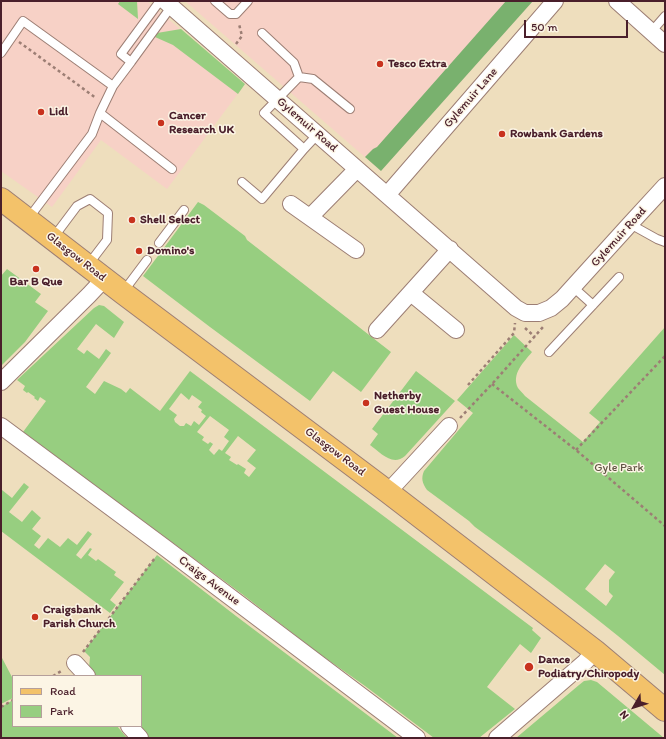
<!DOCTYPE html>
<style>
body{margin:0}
#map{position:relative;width:666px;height:739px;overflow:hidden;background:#eedebd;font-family:Itim,sans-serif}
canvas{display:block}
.frame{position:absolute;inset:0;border:2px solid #4a1f2b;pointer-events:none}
.legend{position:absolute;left:12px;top:675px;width:130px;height:52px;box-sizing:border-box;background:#fcf5e5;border:1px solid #b59f9b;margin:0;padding:5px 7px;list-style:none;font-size:12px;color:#4a1f2b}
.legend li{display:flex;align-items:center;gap:8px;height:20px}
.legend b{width:20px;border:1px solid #b59f9b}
.north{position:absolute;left:614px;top:687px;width:40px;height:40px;-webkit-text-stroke:3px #fcf5e5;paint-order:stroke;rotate:231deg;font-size:11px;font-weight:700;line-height:16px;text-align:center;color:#4a1f2b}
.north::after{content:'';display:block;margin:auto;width:14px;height:18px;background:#4a1f2b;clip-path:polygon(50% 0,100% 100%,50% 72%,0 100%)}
.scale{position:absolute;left:524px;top:20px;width:104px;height:18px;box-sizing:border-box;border:2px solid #4a1f2b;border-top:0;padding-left:5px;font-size:12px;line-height:14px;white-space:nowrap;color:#4a1f2b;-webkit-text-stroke:3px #fcf5e5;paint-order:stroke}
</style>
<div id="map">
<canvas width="666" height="739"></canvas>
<div class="frame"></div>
<ul class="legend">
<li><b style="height:5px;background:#f3c26a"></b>Road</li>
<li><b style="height:11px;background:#97ce80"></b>Park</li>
</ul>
<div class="north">N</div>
<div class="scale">50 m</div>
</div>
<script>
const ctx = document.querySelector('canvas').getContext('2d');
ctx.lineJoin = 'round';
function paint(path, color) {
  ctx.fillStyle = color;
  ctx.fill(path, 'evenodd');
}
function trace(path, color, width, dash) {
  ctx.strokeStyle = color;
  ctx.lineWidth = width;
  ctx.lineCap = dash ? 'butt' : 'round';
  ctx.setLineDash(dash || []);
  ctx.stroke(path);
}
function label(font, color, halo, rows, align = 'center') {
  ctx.font = font + ' Itim,sans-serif';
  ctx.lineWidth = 3;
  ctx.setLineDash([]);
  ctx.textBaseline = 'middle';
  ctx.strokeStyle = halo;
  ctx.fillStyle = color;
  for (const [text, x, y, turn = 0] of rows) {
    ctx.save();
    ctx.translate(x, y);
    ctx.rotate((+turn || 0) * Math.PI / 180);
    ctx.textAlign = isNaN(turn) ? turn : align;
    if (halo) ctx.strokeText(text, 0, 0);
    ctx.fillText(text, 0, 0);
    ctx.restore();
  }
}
const built = new Path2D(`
 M1,1H147L245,84L167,189L101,140L52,207L1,171Z
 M185,1H533L381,171Z`);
const green = new Path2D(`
 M120,1H137L138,19L118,4Z
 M181,29L245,84L238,94L173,45L155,37L157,33Z
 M198,202L204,205L245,236L247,240L391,352L361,392L333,371L310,401L210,327L143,276Z
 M7,269L41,294L35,302L48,311L25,342L1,366V276Z
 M99,305L104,306L124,322L114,338L96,324L77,349L84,354L87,350L99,359L106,349L111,353L86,387L95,394L104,381L121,389L126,393L130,388L160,411L190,371L533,628L532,630L541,638L531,653L520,644L487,687L515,709L479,738H434L365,686L317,652L242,594L23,432L46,401L40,397L38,401L34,398L35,397L28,392L27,393L23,390L25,386L17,380L94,308ZM181,393L189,400L192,395L202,402L198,407L202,410L201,412L206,416L199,425L194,421L191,426L186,423L184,426H180L175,422L174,419L177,415L169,409ZM210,416L229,430L224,437L229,441L222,451L219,449L214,455L209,450L213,444L210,442L208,444L202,440L204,437L197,432ZM238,436L256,450L247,461L256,468L249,477L244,473L246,469L238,464L237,465L229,460L231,457L225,453Z
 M665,327V675C604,623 540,574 475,527L469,521L427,490C422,483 421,478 424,471L473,413L457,400L514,335L532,352C524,362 511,374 518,388C520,391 523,393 525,396L583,442L600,422L589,413ZM605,564L615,572L609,580V592L613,596L606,606L585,589Z
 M416,371L455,401L405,456C392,467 380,452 370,445L378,434L372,429Z
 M24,483L29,487L9,512L22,522L32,510L41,518L32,529L41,536L34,545L39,549L48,538L60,547L68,538L77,545L88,531L92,534L76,555L81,559L90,548L92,549L88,555L96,561L98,559L116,572L114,575L124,582L110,600L116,605L110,613L1,531V491L2,490L12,498Z
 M157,555L236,616L398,738H149L138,726H141V676H96L89,668L90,657L84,651Z
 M1,656L13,679V698L1,704Z
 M591,680L597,682L664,738H516L579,685L584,681Z
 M13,700V726H117L127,738H1V707Z`);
const forest = new Path2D(`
 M506,1H533L381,171L365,157L373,149L377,147Z`);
const path = new Path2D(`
 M19,42L96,98
 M236,44L242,36L239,24
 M525,328L535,337
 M492,384L576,450L665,526
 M468,385L514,333L515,323
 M460,418L492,384L543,327
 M576,450L665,356
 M83,652L155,558
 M53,676L63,670
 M1,707L13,700`);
const service = new Path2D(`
 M215,1L230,14H236L248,1
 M652,31L665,16
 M262,33L294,63L299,77L313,79L350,109
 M1,53L23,21L113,86L131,62L121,54L160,1
 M131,62L171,7
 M299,77L264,113L304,149
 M113,86L100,113L172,169
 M242,182L262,199L304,149L318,134
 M28,219L92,134L100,113
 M630,224L657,239L665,242
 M53,238L77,206L90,199L108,213L107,240L88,265
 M159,243L184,210
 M573,287L593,305
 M123,292L147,260
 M549,352L619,277`);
const minor = new Path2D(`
 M165,1L516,308L525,313H539L551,308L562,299L630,224L665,186
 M617,1L665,44
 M387,195L555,1
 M291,204L356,250
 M310,217L357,169
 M411,293L456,330
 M377,330L450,249
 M1,382L89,295L104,279
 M1,426L164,547L417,738
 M388,492L449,426
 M75,663L87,676
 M129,726L140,738
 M497,738L585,662L595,651`);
const primary = new Path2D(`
 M1,199L123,293L388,492L595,651L665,710`);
const markers = [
 [380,64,4,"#c8321e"],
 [41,112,4,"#c8321e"],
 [161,123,4,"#c8321e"],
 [502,134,4,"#c8321e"],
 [132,220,4,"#c8321e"],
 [139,251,4,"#c8321e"],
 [36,269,4,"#c8321e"],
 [366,403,4,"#c8321e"],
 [35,617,4,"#c8321e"],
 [529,667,5,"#c8321e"]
];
const poiNames = [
 ["Tesco Extra",388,64],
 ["Lidl",49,112],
 ["Cancer",169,116],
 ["Research UK",169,130],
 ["Rowbank Gardens",510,134],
 ["Shell Select",140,220],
 ["Domino's",147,251],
 ["Bar B Que",36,282,"center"],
 ["Netherby",374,396],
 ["Guest House",374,410],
 ["Craigsbank",43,610],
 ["Parish Church",43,624],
 ["Dance",538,660],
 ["Podiatry/Chiropody",538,674]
];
const streetNames = [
 ["Gylemuir Lane",471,98,-49],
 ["Gylemuir Road",307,125,41],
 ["Gylemuir Road",619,237,-48],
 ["Glasgow Road",76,257,38],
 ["Glasgow Road",335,452,37],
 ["Craigs Avenue",209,581,37]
];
const parkNames = [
 ["Gyle Park",619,468]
];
paint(built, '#f7d1c6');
paint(green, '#97ce80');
paint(forest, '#79b16e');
trace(service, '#9c7e74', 10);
trace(minor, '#9c7e74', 18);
trace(primary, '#9c7e74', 24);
trace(path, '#9c7e74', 2.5, [3, 3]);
trace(service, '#fff', 8);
trace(minor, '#fff', 16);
trace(primary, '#f3c26a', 22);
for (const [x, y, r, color] of markers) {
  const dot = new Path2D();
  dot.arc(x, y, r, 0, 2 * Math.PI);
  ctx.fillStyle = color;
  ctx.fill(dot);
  trace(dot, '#fcf5e5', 1.5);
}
label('bold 12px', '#4a1f2b', '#fcf5e5', poiNames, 'left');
label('12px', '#4a1f2b', '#fcf5e5', streetNames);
label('12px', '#615444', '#fcf5e5', parkNames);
</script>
